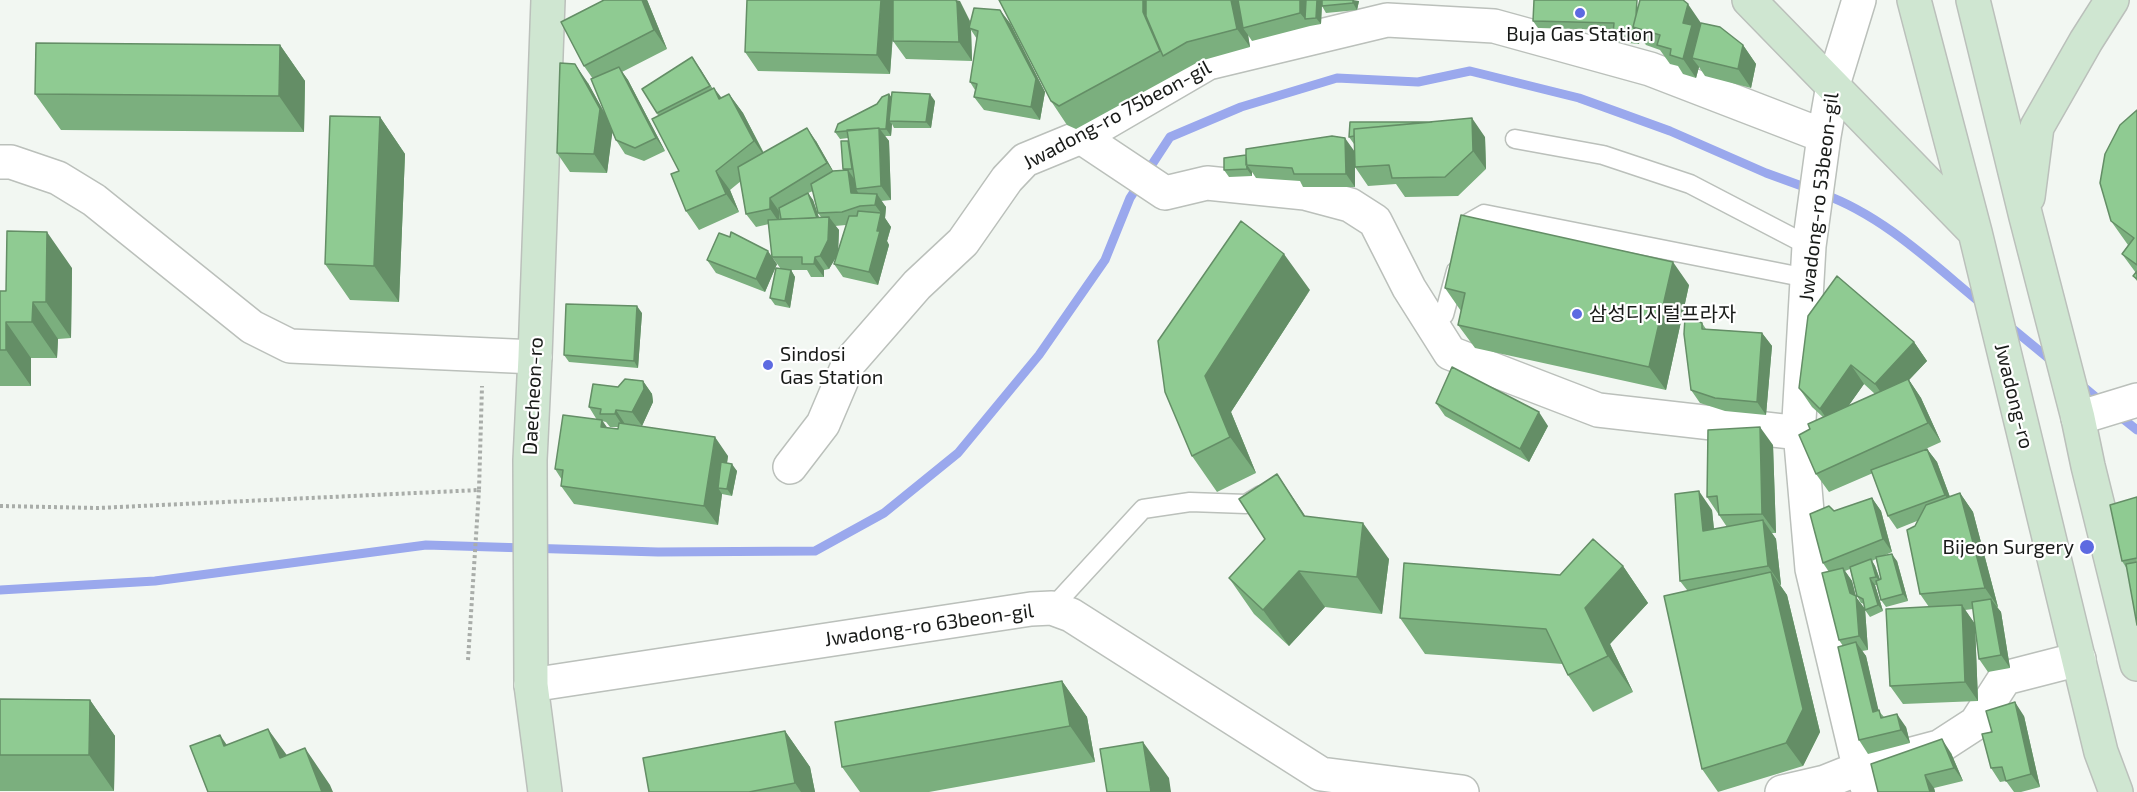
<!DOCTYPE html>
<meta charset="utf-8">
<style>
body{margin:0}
canvas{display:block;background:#f2f7f2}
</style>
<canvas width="2137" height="792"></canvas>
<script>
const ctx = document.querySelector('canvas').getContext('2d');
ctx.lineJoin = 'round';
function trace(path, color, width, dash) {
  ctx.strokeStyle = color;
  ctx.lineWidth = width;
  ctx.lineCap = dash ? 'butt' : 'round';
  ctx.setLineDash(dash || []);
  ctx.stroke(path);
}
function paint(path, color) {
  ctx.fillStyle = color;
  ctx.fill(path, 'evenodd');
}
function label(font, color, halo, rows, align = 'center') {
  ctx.font = font + ' "Exo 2","Noto Sans KR",sans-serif';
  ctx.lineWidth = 4.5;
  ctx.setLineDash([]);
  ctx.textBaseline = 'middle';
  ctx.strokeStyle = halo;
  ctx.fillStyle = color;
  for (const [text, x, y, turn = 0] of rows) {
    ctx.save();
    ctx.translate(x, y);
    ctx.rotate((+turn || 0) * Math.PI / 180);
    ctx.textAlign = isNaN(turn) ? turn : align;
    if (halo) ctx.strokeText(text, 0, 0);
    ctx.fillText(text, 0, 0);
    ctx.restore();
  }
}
const stream = new Path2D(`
 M1823,194C1884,216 1934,265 1983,305
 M2008,325L2053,362
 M2080,384L2104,404
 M2117,414L2137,430
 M0,590L155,581L426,545L658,552L815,551L884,513L958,453L1039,355L1105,260L1130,198L1170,137L1241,107L1337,78L1418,82L1470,71L1579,98L1670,131L1766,173L1810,189`);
const path = new Path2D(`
 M0,506L98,508L479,490L482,386
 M468,660L479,490`);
const lane = new Path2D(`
 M1515,139L1603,155L1690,184L1809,246
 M1466,238L1470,222L1484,214L1807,278
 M1444,315L1456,271
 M1052,608L1143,509L1190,502L1246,504L1261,495`);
const street = new Path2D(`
 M1859,0L1833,85L1824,136L1809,246L1799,420L1812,569L1857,758L1869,792
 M1081,137L1165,193L1207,183L1305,193L1350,205L1375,221L1409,288L1450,353L1598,410L1800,433
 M0,162H11L58,178L94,200L252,327L290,346L535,357
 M2078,418L2137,400
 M790,467L823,424L849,363L917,285L963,242L1007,179L1025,160L1081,137L1208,63L1387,20L1494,26L1650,69L1824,136
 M531,685L1031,609L1052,608L1071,615L1321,774L1462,792
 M1782,792L1825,782L1860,768L1939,747L1976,723L2005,678L2079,659`);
const secondary = new Path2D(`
 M1749,0L1974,231
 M1914,0L1975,232L2101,752L2116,792
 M1973,0L2026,217L2078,418L2088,466L2137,664
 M2028,197L2037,127L2086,41L2112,0
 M545,792L531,685L530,460L535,357L548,0`);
const wall = new Path2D(`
 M604,0H647L667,49L622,72L628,80L665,151L644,161L625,154L616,140L612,132L607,173L570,172L557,153L588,83L605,114L593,79L584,66Z
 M999,0L1359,1L1357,10L1326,13L1322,6L1321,24L1310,26L1252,41L1248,35L1250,47L1200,61L1076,129L1067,125L1051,101Z
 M1533,21L1701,23L1743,45L1756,64L1751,88L1705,76L1699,67L1696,78L1683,74L1678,66L1670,64L1660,50L1646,45L1640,37L1639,44L1618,42L1613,35L1614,30L1538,28Z
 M970,22L1010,23L1045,92L1040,120L984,110L974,97L975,90L970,82L977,39L971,30L972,61L906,59L893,41V36L890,74L758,71L745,52Z
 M280,45L305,81L304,132L61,130L35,94Z
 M692,57L712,89L721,98L729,94L743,113L764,153L816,141L833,171L844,170L848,141V138L840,139L835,132L877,104L889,94L892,98L935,101L931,128H894L892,124L891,136H885L889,141L891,200L881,201L886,207L885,218L891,227L887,241L889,245L878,285L843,277L834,264L836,257L829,269L824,270V277H811L807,270H791L795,277L790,308L775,305L770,298L781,269L772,257L769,224L756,227L746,214L741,181L730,190L739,212L699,230L686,211L679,171L657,113ZM813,191L818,213L821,217H819L813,200L808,193ZM846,225L838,251L839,230L835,226Z
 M2137,110V281L2133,276L2136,273L2122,254L2128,245L2111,221Z
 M380,117L405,154L399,302L350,300L325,264Z
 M1349,137H1485L1486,169L1458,196L1405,197L1396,184L1368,186L1355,167V164V187H1303L1300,181L1256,178L1252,172V176L1229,177L1224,170V158L1354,151V144Z
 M707,260L777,264L765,292L716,273Z
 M72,268L71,338L58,339L57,358H31V386H0V291H6Z
 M1689,285L1666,390L1475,348L1458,325L1461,311L1445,288Z
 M1310,290L1231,412L1256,473L1217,492L1192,456Z
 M642,313L638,368L569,362L564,355Z
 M1808,316L1914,342L1927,361L1909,380L1921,398L1941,442L1921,451L1927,449L1937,462L1950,497L1960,493L1973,512L1998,607H1997L2001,612L2010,668L1988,672L1979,659L1975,626L1978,701L1903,704L1890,686L1929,607L1920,594L1915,526L1917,521L1897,529L1888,516L1873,473L1829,492L1816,474L1810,429L1823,417L1812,407L1799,388ZM1864,384L1875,394L1848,406ZM1973,609L1975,624L1965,610Z
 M1702,323L1706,329L1762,333L1772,346L1766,415L1725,411L1700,403L1691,390Z
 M643,381L652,394L653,402L642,426L625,424L728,456L727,463L737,471L732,496L722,494L718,525L574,504L561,486L562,480L555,469L597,420L589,407L618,387ZM602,421L606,422L610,427H618V429L607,428Z
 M1436,403L1548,426L1529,462L1445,416Z
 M1773,445L1776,533H1772L1776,539L1781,585H1780L1787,595L1820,732L1803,766L1718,792L1702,769L1687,590L1680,581L1712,510L1714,529L1727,527L1707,497Z
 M2137,497V625L2127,569L2122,561Z
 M1872,498L1881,511L1892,552L1883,556L1897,561L1908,601L1886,607L1881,600L1877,585H1875L1883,611L1870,617L1865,610L1864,604L1861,603L1857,596L1850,569L1845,571L1852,581L1856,597L1865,609L1868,650L1862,651L1866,656L1878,710L1884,717L1906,727L1910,743L1868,754L1859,740L1843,646L1839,640L1829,572L1823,563L1834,511ZM1876,559L1881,579H1880L1875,566L1872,561Z
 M1306,516L1389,559L1382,614L1325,607L1289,646L1254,614L1229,578Z
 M1623,566L1648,603L1610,644L1633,692L1593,712L1568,675L1563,664L1425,654L1400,618L1560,575Z
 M1062,681L1087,717L1095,762L929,792H860L842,767Z
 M0,699L90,700L115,736L114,791H0Z
 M2024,716L2040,787L2021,792H2014L2006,781L2000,782L1991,768L1992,732Z
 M785,731L810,767L815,792H649Z
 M1951,753L1963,781L1934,788L1935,792H1878Z`);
const shadedWall = new Path2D(`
 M642,0H647L648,2L667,49L654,30Z
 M881,0H894L895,1L890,74L877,55Z
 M956,0L960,1L970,21L969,28L971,30L972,61L959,42Z
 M1143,0H1158L1163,56L1160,51L1143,12Z
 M1231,0H1240L1243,28L1248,35L1250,47L1237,29Z
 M1300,0H1309L1305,19L1300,13Z
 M1317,0H1322L1321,24L1316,18Z
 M1353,0L1359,1L1357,10L1353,3Z
 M1688,4L1701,23L1692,58L1699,67L1696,78L1683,59V23Z
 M1000,10L1010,23L1045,92L1040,120L1031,107Z
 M1635,30L1640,37L1639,44L1634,37Z
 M280,45L305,81L304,132L279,96Z
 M1743,45L1756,64L1751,88L1738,69Z
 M692,57L701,70L719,99L710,86Z
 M575,64L588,83L613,128L607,173L594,154Z
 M619,67L628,80L665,151L656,138Z
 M714,88L728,106L719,99Z
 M729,94L743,113L767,160L754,141Z
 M889,94L894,101L889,121L892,124L891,136L886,129Z
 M930,94L935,101L931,128L926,122Z
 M380,117L405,154L399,302L374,266Z
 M1472,118L1485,137L1486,169L1473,151Z
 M807,128L816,141L836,176L827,163Z
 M879,128L889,141L891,200L881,186Z
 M1345,138L1355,152V187L1346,174Z
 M1247,165L1252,172V176L1247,169Z
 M848,170L857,183L856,189L859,194L851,193Z
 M716,171L730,190L739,212L726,194Z
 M808,193L813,200L822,227L817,220Z
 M877,194L886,207L885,218L891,227L887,241L889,245L878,285L869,272L881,213L875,205Z
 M770,198L779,211V222L770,209Z
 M829,217L839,230L838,254L829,269L820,256Z
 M47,232L72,268L71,338L46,302Z
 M768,251L777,264L765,292L756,279Z
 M1284,254L1310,290L1231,412L1256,473L1230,437L1205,376Z
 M815,257L824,270V277L814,264Z
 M1673,262L1689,285L1666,390L1649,367Z
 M791,270L795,277L790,308L785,301Z
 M33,302L58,339L57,358L32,322Z
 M637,306L642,313L638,368L634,361Z
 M6,322L31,358V386L6,350Z
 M1762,333L1772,346L1766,415L1757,402Z
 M1914,342L1927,361L1909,380L1921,398L1941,442L1928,423L1888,403L1875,384Z
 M1851,365L1864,384L1833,428L1820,409Z
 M643,381L652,394L653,402L642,426L632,412Z
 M616,410L625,424L624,428L615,414Z
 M1539,412L1548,426L1529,462L1520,449Z
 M602,420L615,439L601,427Z
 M1760,427L1773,445L1776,533L1762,514Z
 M715,437L728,456L723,489L718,488L722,494L718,525L704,506Z
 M1927,449L1937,462L1954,508L1945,495Z
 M732,464L737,471L732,496L727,489Z
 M1277,474L1302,511L1329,552L1304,516Z
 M1699,491L1712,510L1716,550L1703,531Z
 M1960,493L1973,512L1998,607L1985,588Z
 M1872,498L1881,511L1892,552L1883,539Z
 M1763,520L1776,539L1781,585L1768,566Z
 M1363,523L1389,559L1382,614L1357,577Z
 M1892,554L1897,561L1908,601L1903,594Z
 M1871,559L1875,566L1881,583L1876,577Z
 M1623,566L1648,603L1610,644L1633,692L1608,656L1585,608Z
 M1843,568L1852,581L1856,597L1865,609L1868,650L1859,636L1850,593Z
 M1299,571L1325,607L1289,646L1263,610Z
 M1771,572L1787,595L1820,732L1803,766L1786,743Z
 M1870,578L1875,585L1883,611L1878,605Z
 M1991,599L2001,612L2010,668L2001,655Z
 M1962,605L1975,624L1978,701L1965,682Z
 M1856,642L1866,656L1882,725L1873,712Z
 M1062,681L1087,717L1095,762L1070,726Z
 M90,700L115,736L114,791L89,755Z
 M2015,702L2024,716L2040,787L2031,774Z
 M1897,714L1906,727L1910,743L1901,730Z
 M268,729L294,765L280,758Z
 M785,731L810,767L815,792H801L795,783Z
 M220,735L245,771L224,746Z
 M1942,739L1951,753L1963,781L1954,768Z
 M1143,742L1169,778L1171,792H1151Z
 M305,748L330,785L333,792H322Z
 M1925,775L1934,788L1935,792H1930Z`);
const building = new Path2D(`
 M604,0H642L654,30L584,66L561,22Z
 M747,0H881L877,55L745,52Z
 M893,0H956L957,3L959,42L893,41Z
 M999,0H1143V12L1160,51L1059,106L1051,101Z
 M1146,0H1231L1237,29L1187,42L1163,56L1146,16Z
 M1238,0H1300V13L1243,28Z
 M1306,0H1317L1316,18L1305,19Z
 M1322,0H1353V3L1322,6Z
 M1534,0H1637L1636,15L1633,27L1635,30L1634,37L1613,35L1614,23L1533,21Z
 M1640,0H1683L1688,4L1683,23L1692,25L1683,59L1670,55L1671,49L1657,45L1660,35L1633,27Z
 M974,8L1000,10L1036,79L1031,107L974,97L977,84L970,82L978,31L969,28Z
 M1701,23L1720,27L1743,45L1738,69L1692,58Z
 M36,43L280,45L279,96L35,94Z
 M692,57L710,86L657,113L642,89Z
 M560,63L575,64L600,109L594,154L557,153Z
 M619,67L656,138L635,148L616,140L591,79Z
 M714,88L719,99L729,94L754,141L716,171L726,194L686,211L671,174L679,171L652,119Z
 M892,92L930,94L926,122L889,121Z
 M889,94L886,129H879V128L835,132L838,124L877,104L882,97Z
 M2137,110V265L2122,254L2134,238L2111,221L2100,183L2105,154L2120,125Z
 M330,116L380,117L374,266L325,264Z
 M1472,118L1473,151L1445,177L1392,178L1389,165L1355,167L1354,129Z
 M1350,122H1432L1354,129V136L1349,137Z
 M807,128L827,163L770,198V209L746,214L738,167Z
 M879,128L881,186L856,189L847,130Z
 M1332,136L1345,138L1346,174H1294L1292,168L1246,165V149Z
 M841,141H848L852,169H843Z
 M1246,155L1247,169L1224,170V158Z
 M848,170L851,193L877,194L875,205L860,206L842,212L818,213L811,184L833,171Z
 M808,193L817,218L781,219L779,208Z
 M858,211L881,213L877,231H880L869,272L834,264L849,216H857Z
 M1461,215L1673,262L1649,367L1458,325L1465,293L1445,288Z
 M829,217L828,240L820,256L815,257L814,264H802V257H772L768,220Z
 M1241,221L1284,254L1205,376L1230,437L1192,456L1165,392L1158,341Z
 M7,231L47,232L46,302H33L32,322H6V350H0V291H6Z
 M731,232L768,251L756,279L707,260L719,233L730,237Z
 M776,268L791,270L785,301L770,298Z
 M2137,271V279L2133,276Z
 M1837,276L1914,342L1875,384L1851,365L1820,409L1799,388L1808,316Z
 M566,304L637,306L634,361L564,355Z
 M1685,317L1702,323V329L1762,333L1757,402L1715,398L1691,390L1684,334Z
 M1452,367L1539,412L1520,449L1436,403Z
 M625,379L643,381L644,389L632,412L616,410L615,414H600L601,409L589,407L593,384L618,387Z
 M1908,379L1928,423L1816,474L1799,435L1810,429L1808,424Z
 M563,415L602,420L601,427L618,429L619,423L715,437L704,506L561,486L563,470L555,469Z
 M1760,427L1762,514L1719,515L1717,496L1707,497L1708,430Z
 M1927,449L1945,495L1888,516L1871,470Z
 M721,462L732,464L727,489L718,488Z
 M1277,474L1304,516L1363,523L1357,577L1299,571L1263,610L1229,578L1265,539L1239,499Z
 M1699,491L1703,531L1763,520L1768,566L1680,581L1675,494Z
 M1960,493L1985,588L1920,594L1907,530L1915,526L1926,505Z
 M2137,497V558L2122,561L2110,505Z
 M1872,498L1883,539L1823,563L1810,514L1829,506L1834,511Z
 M1593,539L1623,566L1585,608L1608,656L1568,675L1546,629L1400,618L1404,563L1560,575Z
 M1892,554L1903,594L1881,600L1876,581L1881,579L1876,557Z
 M1871,559L1876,577L1870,578L1878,605L1865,610L1863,599L1857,596L1850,567Z
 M2137,562V625L2126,564Z
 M1843,568L1850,593L1856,596L1859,636L1839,640L1822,573Z
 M1771,572L1803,709L1786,743L1702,769L1664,596Z
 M1991,599L2001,655L1979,659L1972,602Z
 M1962,605L1965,682L1890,686L1886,609Z
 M1856,642L1873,712L1879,710L1881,718L1897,714L1901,730L1859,740L1838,647Z
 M1062,681L1070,726L842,767L835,722Z
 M0,699L90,700L89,755H0Z
 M2015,702L2031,774L2006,781L2002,767L1991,768L1982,734L1992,732L1986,711Z
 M268,729L280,758L305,748L322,792H208L190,746L220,735L224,746Z
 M785,731L795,783L749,792H649L643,758Z
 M1942,739L1954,768L1925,775L1930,792H1878L1871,764Z
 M1143,742L1151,792H1107L1100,749Z`);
const markers = [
 [1580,13,6,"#5d6ae1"],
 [1577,314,6,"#5d6ae1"],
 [768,365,6,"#5d6ae1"],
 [2087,547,8,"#5d6ae1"]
];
const poiNames = [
 ["Buja Gas Station",1580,34,"center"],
 ["삼성디지털프라자",1589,314],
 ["Sindosi",780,354],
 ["Gas Station",780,377],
 ["Bijeon Surgery",2074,547,"right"]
];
const streetNames = [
 ["Jwadong-ro 75beon-gil",1117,115,-28],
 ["Jwadong-ro 53beon-gil",1819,197,-83],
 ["Daecheon-ro",533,396,-87],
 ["Jwadong-ro",2014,396,76],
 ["Jwadong-ro 63beon-gil",929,625,-8]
];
trace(stream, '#9aa8ed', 9);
trace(lane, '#bbc0bb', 21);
trace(street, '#bbc0bb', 36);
trace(secondary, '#bbc0bb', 36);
trace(path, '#a9ada9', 4, [3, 3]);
trace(lane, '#fff', 18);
trace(street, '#fff', 33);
trace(secondary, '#cfe6d1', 33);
paint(wall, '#7baf7e');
paint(shadedWall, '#648e66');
paint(building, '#8fcb92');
trace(building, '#648e66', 1.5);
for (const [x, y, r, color] of markers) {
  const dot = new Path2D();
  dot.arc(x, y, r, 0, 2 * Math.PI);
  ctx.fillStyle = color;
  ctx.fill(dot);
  trace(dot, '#fff', 2);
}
label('20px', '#181a18', '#fff', poiNames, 'left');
label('20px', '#181a18', '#fff', streetNames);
</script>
